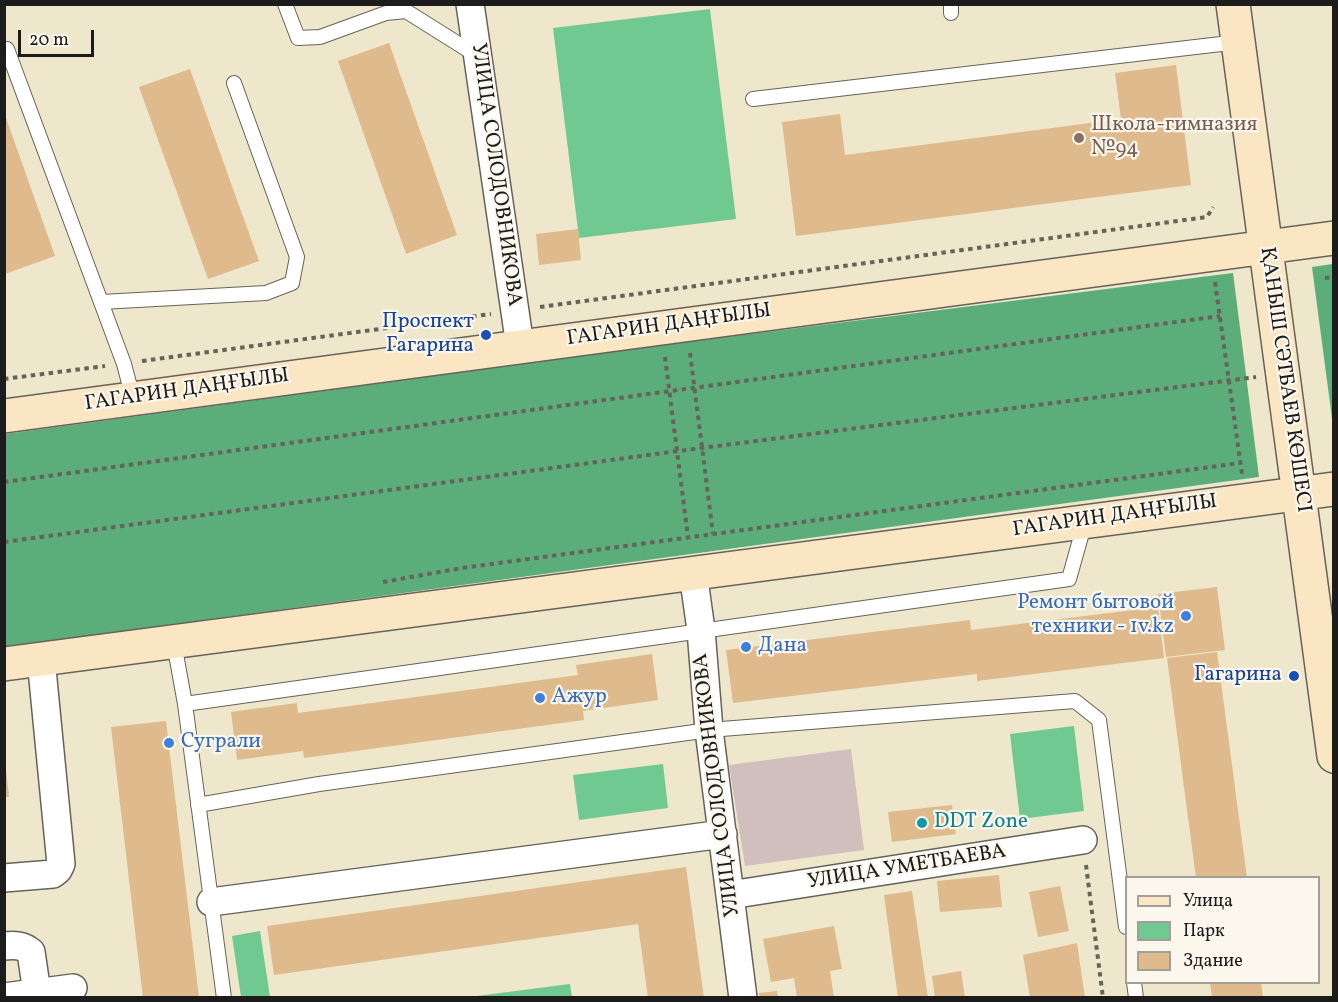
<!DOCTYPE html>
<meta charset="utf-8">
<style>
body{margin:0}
#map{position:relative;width:1338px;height:1002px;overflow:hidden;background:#efe7cc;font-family:Vollkorn,serif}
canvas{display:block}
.frame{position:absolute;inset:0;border:6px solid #1c1c1c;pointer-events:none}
.legend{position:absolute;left:1125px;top:876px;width:195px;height:108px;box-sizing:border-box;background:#fbf7ec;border:2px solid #a29f99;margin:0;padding:8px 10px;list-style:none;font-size:18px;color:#1c1c1c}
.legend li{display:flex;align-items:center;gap:12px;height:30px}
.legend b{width:30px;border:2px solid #a29f99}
.scale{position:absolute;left:18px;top:30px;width:76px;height:27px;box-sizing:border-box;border:3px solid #1c1c1c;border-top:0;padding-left:8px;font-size:18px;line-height:21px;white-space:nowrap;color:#1c1c1c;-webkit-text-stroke:4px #fbf7ec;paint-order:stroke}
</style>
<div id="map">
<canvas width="1338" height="1002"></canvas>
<div class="frame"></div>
<ul class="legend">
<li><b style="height:8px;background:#fbe6c4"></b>Улица</li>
<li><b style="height:16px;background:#6fc990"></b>Парк</li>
<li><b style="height:16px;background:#deba8d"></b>Здание</li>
</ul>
<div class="scale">20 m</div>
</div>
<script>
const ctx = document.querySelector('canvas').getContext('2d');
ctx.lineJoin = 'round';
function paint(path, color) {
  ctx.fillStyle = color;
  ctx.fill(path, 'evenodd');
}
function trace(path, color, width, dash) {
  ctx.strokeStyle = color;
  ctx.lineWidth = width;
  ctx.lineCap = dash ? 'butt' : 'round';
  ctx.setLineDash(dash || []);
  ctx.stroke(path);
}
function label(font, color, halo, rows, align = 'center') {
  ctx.font = font + ' Vollkorn,serif';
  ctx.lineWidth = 4.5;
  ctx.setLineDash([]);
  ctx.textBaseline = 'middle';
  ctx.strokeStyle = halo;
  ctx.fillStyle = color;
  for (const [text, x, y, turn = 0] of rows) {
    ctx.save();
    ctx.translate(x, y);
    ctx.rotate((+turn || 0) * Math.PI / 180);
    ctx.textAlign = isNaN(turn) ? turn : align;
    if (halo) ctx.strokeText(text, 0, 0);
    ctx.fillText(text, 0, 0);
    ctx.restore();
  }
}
const industrial = new Path2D(`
 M851,749L864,850L745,866L729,765Z`);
const green = new Path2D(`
 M710,9L736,219L579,238L553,28Z
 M1074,726L1084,811L1020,819L1010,734Z
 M663,764L668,808L579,820L573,775Z
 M260,931L270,997H241L232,936Z
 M570,984L572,997H469Z`);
const forest = new Path2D(`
 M1333,264H1334L1333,426L1312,267Z
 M1233,273L1259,477L5,647V434L663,345Z`);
const building = new Path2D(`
 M389,43L457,235L406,254L338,61Z
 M1176,65L1191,185L796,236L782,122L840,114L845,155L1121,119L1115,73Z
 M190,69L259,261L208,279L139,87Z
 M5,115L55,256L5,274Z
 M578,229L581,260L539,265L536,234Z
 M1217,587L1225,650L1166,657L1158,594Z
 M1158,607L1164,658L977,681V674L733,703L726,650L970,620L971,630Z
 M1217,652L1247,878H1196L1167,658Z
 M652,654L658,700L583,711L584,720L304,758L303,751L237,760L231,712L297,703L298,713L578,675L576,665Z
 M166,721L199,998H143L111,727Z
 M4,769H6L9,797H4Z
 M952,805L956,834L892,842L888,812Z
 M686,867L704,998H648L638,924L274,975L267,926Z
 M999,875L1002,907L940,912L937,881Z
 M1060,886L1069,931L1038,937L1029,892Z
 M912,891L928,998H898L884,895Z
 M834,926L842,969L830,971L834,998H797L794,978L771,982L763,939Z
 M1077,943L1085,998H1030L1023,955Z
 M961,971L965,998H935L932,976Z
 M1210,982H1261L1263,998H1212Z
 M777,991L778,998H760L759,993Z`);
const path = new Path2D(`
 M1325,278L1334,277
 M1215,282L1242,474
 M540,307L1207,217L1213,207
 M690,353L713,534
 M665,357L688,537
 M142,361L491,314
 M4,379L105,366
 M4,482L1220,316
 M4,542L678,451L1256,377
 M383,582L462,568L1240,463
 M1086,865L1103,998`);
const lane = new Path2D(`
 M285,4L298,38L320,37L386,13L406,11L476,55
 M951,13V4
 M7,49L124,364L133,398
 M753,99L1238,42
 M101,302L266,293L292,283L297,257L234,83
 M174,643L185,704L224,998
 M185,704L1069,579L1085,522
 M198,805L319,784L709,730L1075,701L1099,720L1126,927
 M1134,982L1136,998`);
const street = new Path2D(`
 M470,4L520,346
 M693,573L701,630L709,730L743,998
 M4,878L53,874L58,870L61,864L41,659
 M730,895L1083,840
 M211,902L723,834
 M4,946C15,945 23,945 31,952L37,993
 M4,997L73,988`);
const secondary = new Path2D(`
 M1233,4L1334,756
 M4,416L1334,238
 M4,664L1334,489`);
const markers = [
 [1079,138,6,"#8d6e63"],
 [486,335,6,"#1a4fb4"],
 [1186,616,6,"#3f7fe0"],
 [746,647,6,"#3f7fe0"],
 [1294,676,6,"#1a4fb4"],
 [540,698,6,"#3f7fe0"],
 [169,743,6,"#3f7fe0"],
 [922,823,6,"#0f9aa8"]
];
const educationNames = [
 ["Школа-гимназия",1091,126],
 ["№94",1091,150]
];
const streetNames = [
 ["УЛИЦА СОЛОДОВНИКОВА",495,175,82],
 ["ГАГАРИН ДАҢҒЫЛЫ",669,326,-8],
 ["ҚАНЫШ СӘТБАЕВ КӨШЕСІ",1284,380,82],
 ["ГАГАРИН ДАҢҒЫЛЫ",187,391,-8],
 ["ГАГАРИН ДАҢҒЫЛЫ",1115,517,-8],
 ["УЛИЦА СОЛОДОВНИКОВА",718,785,-97],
 ["УЛИЦА УМЕТБАЕВА",907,868,-9]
];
const transitNames = [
 ["Проспект",474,323],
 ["Гагарина",474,347],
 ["Гагарина",1282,676]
];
const shopNames = [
 ["Ремонт бытовой",1174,604,"right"],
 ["техники - 1v.kz",1174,628,"right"],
 ["Дана",758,647],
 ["Ажур",552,698],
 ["Суграли",181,743]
];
const cultureNames = [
 ["DDT Zone",934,823]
];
paint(industrial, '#d1bfbd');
paint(green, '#6fc990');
paint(forest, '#5bad7a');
paint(building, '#deba8d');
trace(lane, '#66635a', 16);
trace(street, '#66635a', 30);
trace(secondary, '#66635a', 36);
trace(path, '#66635a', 4, [4.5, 4.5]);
trace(lane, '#fff', 14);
trace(street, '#fff', 27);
trace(secondary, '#fbe6c4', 33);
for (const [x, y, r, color] of markers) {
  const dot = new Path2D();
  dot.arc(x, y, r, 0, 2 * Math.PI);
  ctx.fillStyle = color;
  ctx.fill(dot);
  trace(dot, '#fbf7ec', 2);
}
label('21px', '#785e54', '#fbf7ec', educationNames, 'left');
label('21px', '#1c1c1c', '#fbf7ec', streetNames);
label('21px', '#164399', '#fbf7ec', transitNames, 'right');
label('21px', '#366cbe', '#fbf7ec', shopNames, 'left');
label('21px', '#0d838f', '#fbf7ec', cultureNames, 'left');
</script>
